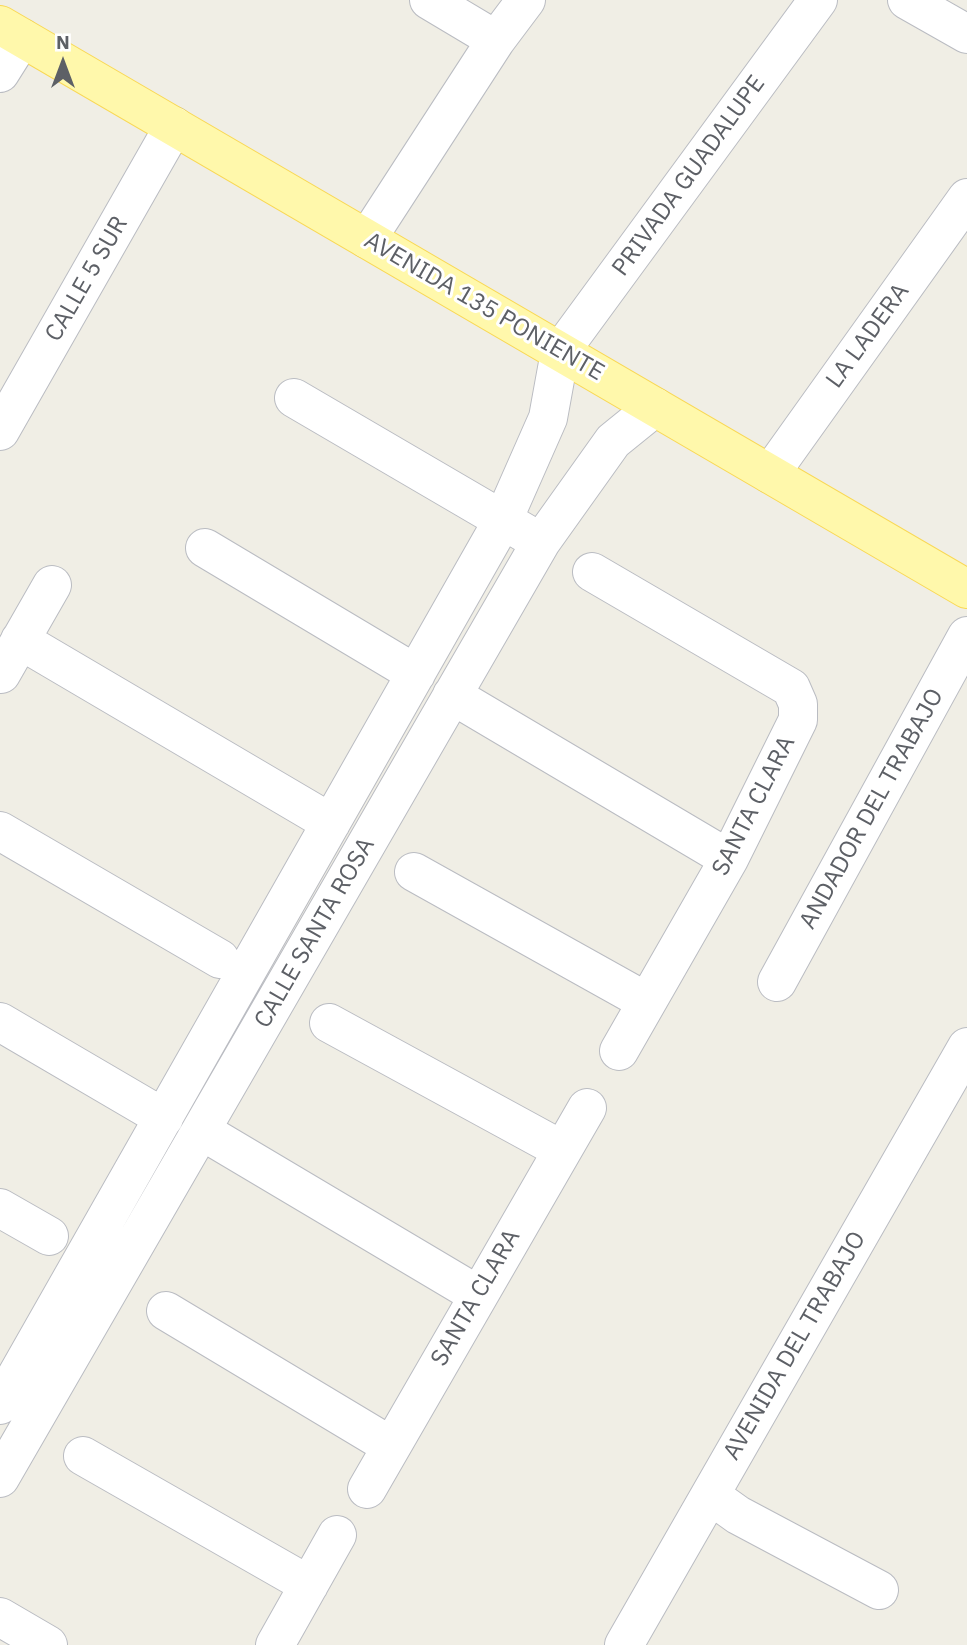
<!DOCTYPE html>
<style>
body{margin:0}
#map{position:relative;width:967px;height:1645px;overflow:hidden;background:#f0eee5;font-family:"IBM Plex Sans",sans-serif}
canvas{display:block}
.north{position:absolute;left:28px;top:28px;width:70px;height:70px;-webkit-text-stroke:5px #fff;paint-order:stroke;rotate:0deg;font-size:19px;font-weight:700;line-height:28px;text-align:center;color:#5d6066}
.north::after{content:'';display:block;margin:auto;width:24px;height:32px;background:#5d6066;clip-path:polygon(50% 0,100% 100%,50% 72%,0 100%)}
</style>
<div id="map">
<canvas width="967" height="1645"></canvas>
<div class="north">N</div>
</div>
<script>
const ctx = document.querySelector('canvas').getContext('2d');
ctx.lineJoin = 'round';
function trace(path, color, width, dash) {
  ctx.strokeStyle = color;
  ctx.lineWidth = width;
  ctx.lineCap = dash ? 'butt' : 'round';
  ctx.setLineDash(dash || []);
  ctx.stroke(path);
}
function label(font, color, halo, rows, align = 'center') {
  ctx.font = font + ' "IBM Plex Sans",sans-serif';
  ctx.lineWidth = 6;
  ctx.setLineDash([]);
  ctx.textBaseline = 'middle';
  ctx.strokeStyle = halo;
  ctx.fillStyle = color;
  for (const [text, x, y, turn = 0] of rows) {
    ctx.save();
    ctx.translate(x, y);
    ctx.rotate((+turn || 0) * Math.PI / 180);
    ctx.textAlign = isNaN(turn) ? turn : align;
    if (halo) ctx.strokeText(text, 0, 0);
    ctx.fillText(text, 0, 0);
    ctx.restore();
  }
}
const minor = new Path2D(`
 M429,0L496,40
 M907,0L967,34
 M0,73L22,38
 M367,239L496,40L526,0
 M294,398L525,533
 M0,431L174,126
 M770,474L967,198
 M205,548L416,674
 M592,572L791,688L798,704V720L729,859L619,1051
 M20,640L331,823
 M1,674L52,585
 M452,695L729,859
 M0,831L220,959
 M414,872L647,1002
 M777,982L967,636
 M0,1022L164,1118
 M329,1023L562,1150
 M202,1131L478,1295
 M0,1208L49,1236
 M166,1311L391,1446
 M0,1405L503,520L548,418L560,352L818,0
 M83,1456L309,1585
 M0,1478L541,542L613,441L655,407
 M367,1489L587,1108
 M710,1495L738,1515L879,1590
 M0,1617L48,1645
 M275,1645L337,1535
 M624,1645L967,1047`);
const major = new Path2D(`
 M0,25L967,589`);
const streetNames = [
 ["PRIVADA GUADALUPE",689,176,-54],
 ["CALLE 5 SUR",87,279,-60],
 ["AVENIDA 135 PONIENTE",484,307,30],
 ["LA LADERA",868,336,-54],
 ["SANTA CLARA",754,806,-63],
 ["ANDADOR DEL TRABAJO",872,809,-61],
 ["CALLE SANTA ROSA",315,933,-60],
 ["SANTA CLARA",476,1298,-60],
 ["AVENIDA DEL TRABAJO",795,1346,-60]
];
trace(minor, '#babcc2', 40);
trace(major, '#f9d855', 40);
trace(minor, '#fff', 38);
trace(major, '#fff8ab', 38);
label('24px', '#5d6066', '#fff', streetNames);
</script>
